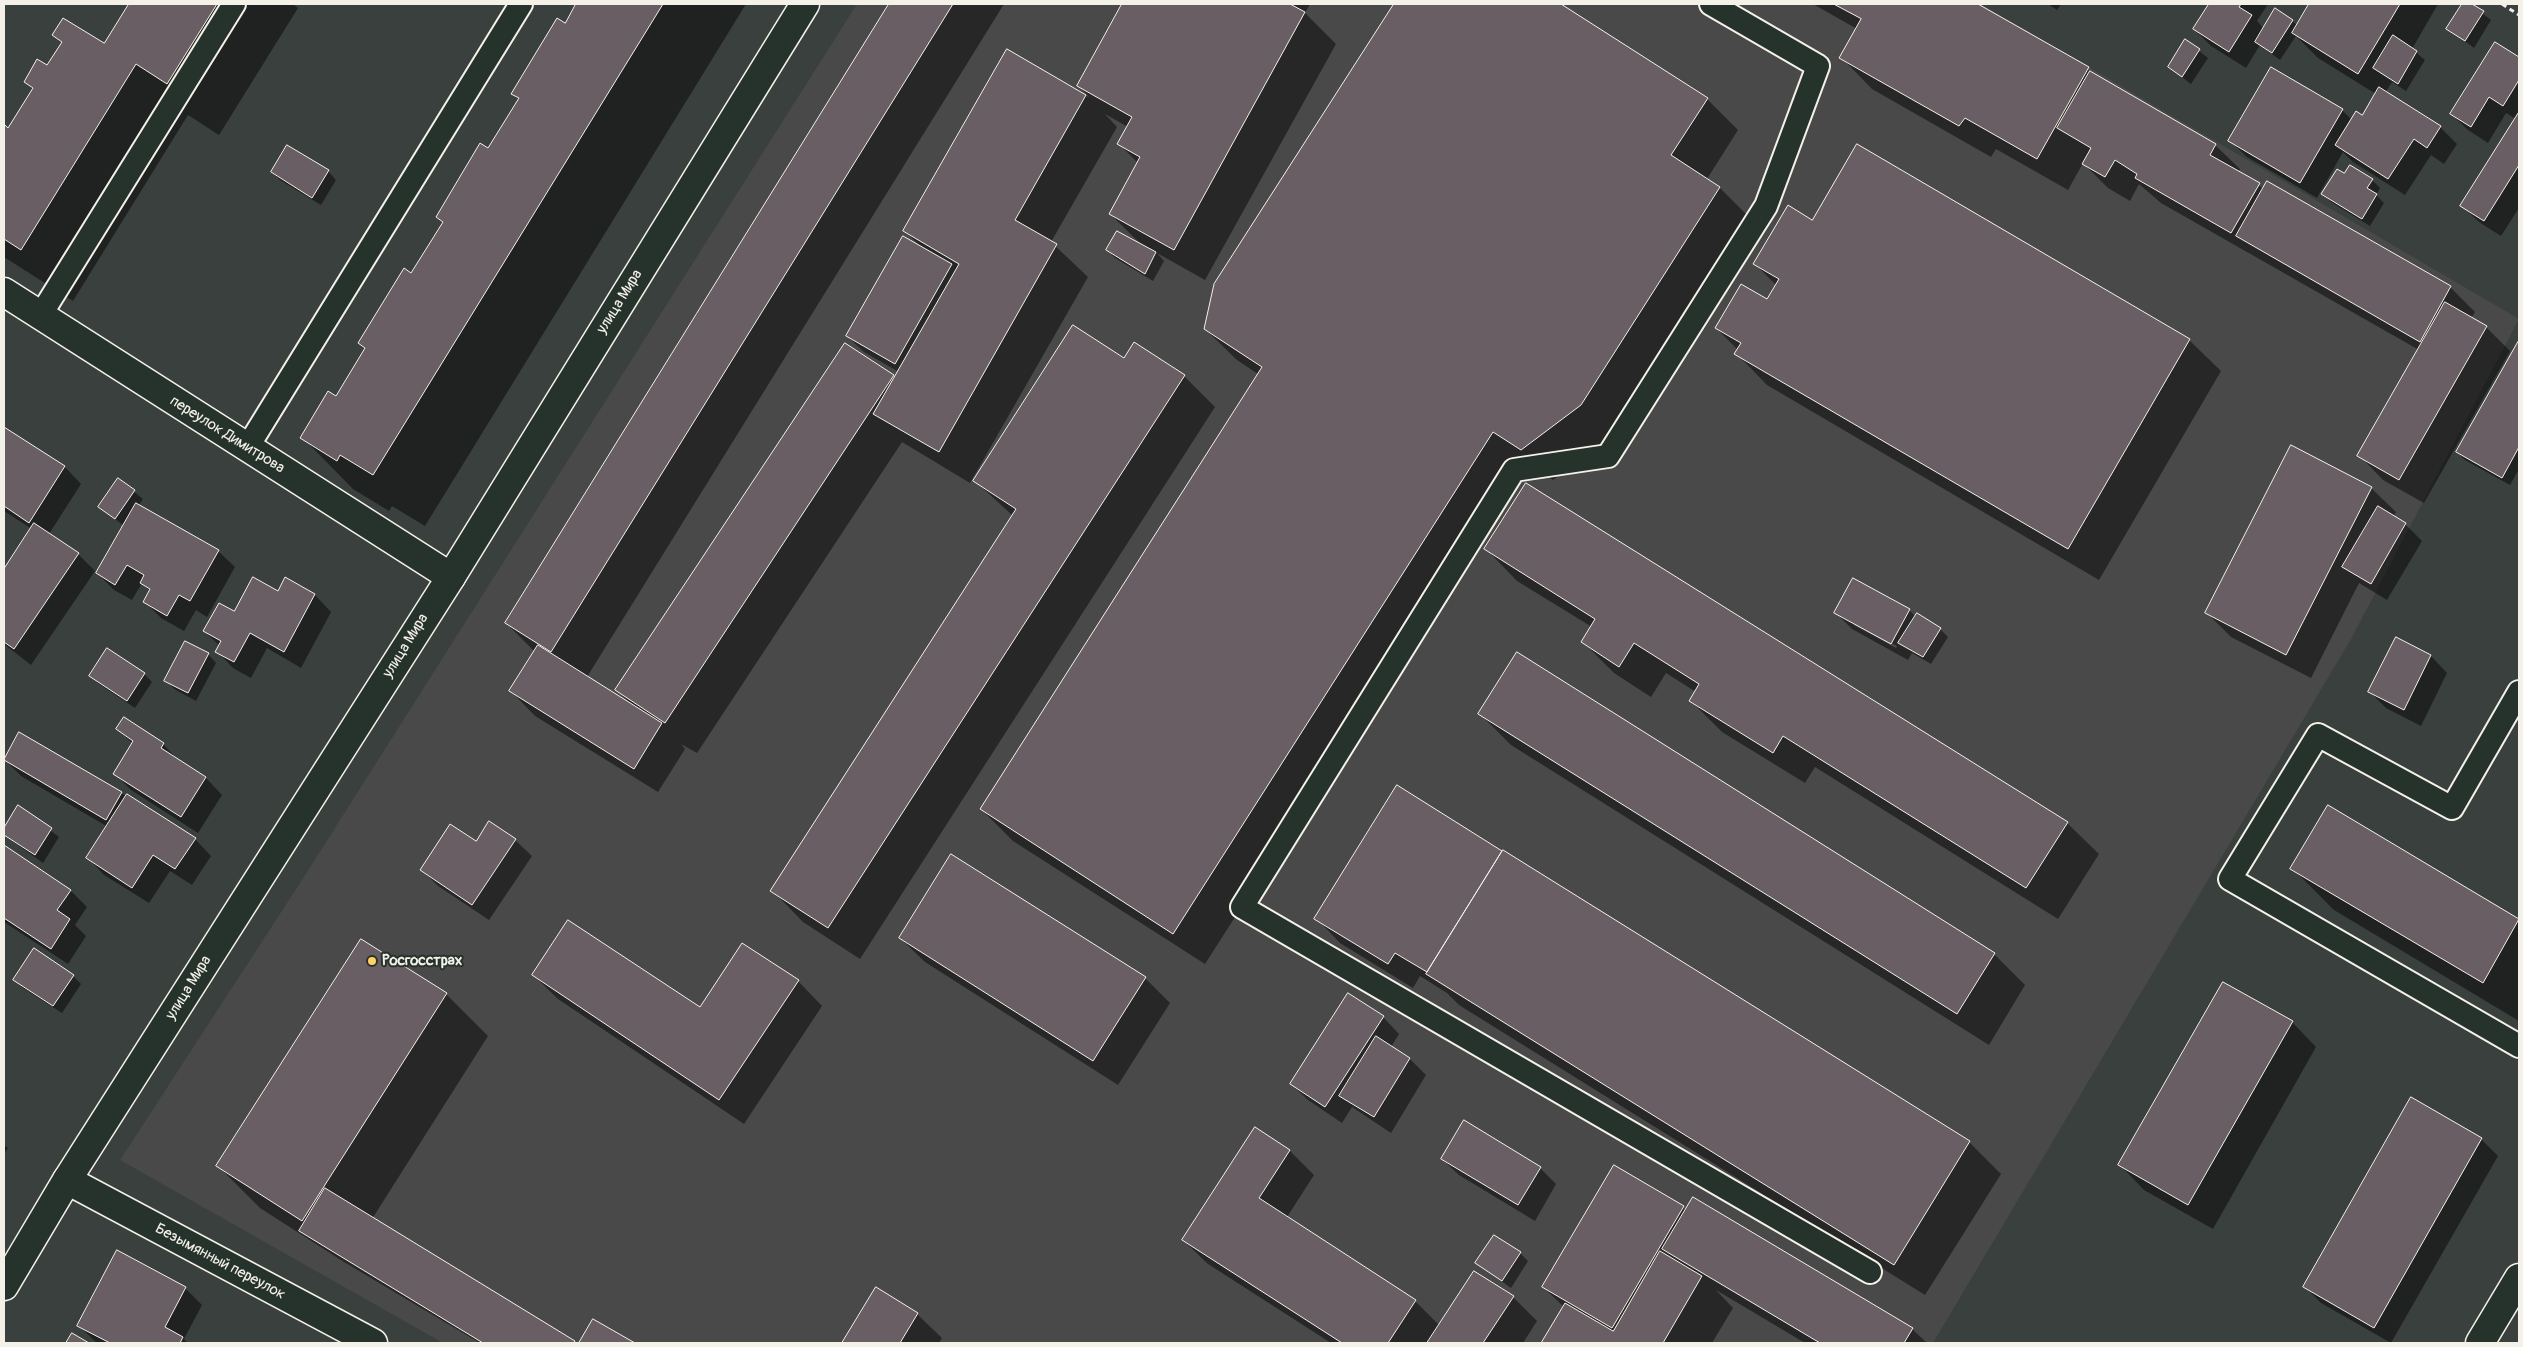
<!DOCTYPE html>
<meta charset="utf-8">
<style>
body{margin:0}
#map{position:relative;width:2523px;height:1347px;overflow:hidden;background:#3a403d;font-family:Pangolin,sans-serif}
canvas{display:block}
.frame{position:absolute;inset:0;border:5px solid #f4f1e8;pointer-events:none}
</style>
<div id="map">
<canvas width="2523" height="1347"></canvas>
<div class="frame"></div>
</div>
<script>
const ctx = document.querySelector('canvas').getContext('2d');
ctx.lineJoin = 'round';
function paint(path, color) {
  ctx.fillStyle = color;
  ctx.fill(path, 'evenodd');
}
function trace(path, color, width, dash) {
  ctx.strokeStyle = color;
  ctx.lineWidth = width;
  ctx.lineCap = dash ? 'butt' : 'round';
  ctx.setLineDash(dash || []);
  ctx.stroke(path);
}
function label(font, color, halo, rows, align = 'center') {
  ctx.font = font + ' Pangolin,sans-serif';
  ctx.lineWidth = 4;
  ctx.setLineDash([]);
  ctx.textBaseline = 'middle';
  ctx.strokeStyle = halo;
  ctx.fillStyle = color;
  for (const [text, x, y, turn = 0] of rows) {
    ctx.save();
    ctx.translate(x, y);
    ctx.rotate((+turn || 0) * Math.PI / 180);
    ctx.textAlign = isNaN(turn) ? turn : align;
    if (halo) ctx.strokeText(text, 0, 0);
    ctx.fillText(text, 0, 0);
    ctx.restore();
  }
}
const built = new Path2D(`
 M857,4H1981L2519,319L2351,639L1933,1343H443L120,1160L302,880Z`);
const shadow = new Path2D(`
 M130,4H293L298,8L219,135L188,115L73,301L4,257V126L9,129L33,90L25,81L47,67L62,43L54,35L104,45Z
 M578,4H746L425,526L392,506L389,511L353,489L302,437L336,397L366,349L359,343L412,274L443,223L437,217L488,149L519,100L513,93L565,24Z
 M890,4H1004L587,677L631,704L617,690L845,344L895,378L899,372L864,352L847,336L920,246L905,231L1008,51L1090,98L1078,85L1123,4H1310L1305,13L1336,44L1205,280L1157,253L1164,261L1153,281L1115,258L1107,250L1142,245L1110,214L1138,163L1119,144L1128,127L1105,114L1117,127L1051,242L1088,277L970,483L902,442L697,753L681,744L685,749L658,792L535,716L511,691L535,652L506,623Z
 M1395,4H1559L1707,99L1738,130L1707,179L1720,188L1751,219L1612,436L1553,480L1525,463L1205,964L1013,841L981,809L1258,374L1237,360L1205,329L1215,285Z
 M1813,4H1976L2215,145L2240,169L2238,172L2264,189L2450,287L2475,312L2471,318L2486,327L2510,351L2424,503L2383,480L2359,455L2419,350L2161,203L2139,184L2130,201L2108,188L2083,163L2068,190L1996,149L1991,157L1872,89L1841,57L1857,29Z
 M2048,4H2061L2057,10Z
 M2211,4H2268L2257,21L2264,29L2292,21L2298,26L2311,4H2438L2412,49L2425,60L2406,91L2392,82L2385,93L2440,127L2457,144L2444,164L2431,155L2405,195L2353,162L2343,152L2317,198L2247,157L2230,141L2342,110L2352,120L2362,117L2376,94L2318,58L2296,36L2280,60L2260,45L2246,68L2211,46L2194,29Z
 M2463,4H2470L2491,20L2474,48L2448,28Z
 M2186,41L2208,58L2191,84L2169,67Z
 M2495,43L2519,59V208L2501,236L2479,222L2462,206L2516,119L2506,113L2488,143L2468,130L2451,114Z
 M288,146L328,171L336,180L321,205L280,180L272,172Z
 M2350,166L2372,180L2380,188L2376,195L2384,203L2370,226L2331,202L2323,194L2345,175Z
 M1813,222L2189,340L2221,371L2099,580L1767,385L1736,353L1738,350L1716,328L1767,301L1776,285L1755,264Z
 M2519,342V469L2510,485L2465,460L2457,452Z
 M1124,360L1184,376L1215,407L860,959L803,922L772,890L1013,516L975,481Z
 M4,428L65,467L81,484L49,534L78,554L95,571L31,665L4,644V571L32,529L4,511Z
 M118,479L143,499L139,505L218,551L235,567L207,617L196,610L184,631L161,618L145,602L150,591L142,583L132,600L114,590L97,573L124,526L100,507Z
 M2371,488L2396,512L2393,517L2405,524L2422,541L2387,600L2359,583L2311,678L2231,637L2207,613Z
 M1486,549L2067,823L2099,854L2058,919L1815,767L1805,783L1722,732L1691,701L1696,692L1666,673L1651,697L1614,673L1583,642L1592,627L1517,581Z
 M286,579L315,595L331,612L301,668L267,648L251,678L233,668L217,651L220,646L204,631L234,613L278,593Z
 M1853,580L1909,610L1916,617L1940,629L1948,637L1931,664L1912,653L1908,660L1852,629L1836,613ZM1854,622L1897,646L1896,648L1854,625Z
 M2397,639L2431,656L2447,673L2421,726L2386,708L2369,691Z
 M108,650L144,674L152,682L135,708L99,684L91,676Z
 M208,654L216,663L196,701L174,689L166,680Z
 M1480,714L1994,954L2025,985L1989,1045L1511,745Z
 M118,729L163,744L179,761L206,778L222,795L198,833L131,790L114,773L133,744Z
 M4,759L121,793L195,839L211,856L192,885L170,871L149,903L104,875L88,858L108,827L21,776Z
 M2328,806L2519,921V1021L2334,910L2292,868Z
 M19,807L59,837L43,863L4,835V830Z
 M515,840L532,856L489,920L438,886L422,870L477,843Z
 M4,847L70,890L87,907L75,925L86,936L68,964L4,922Z
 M1501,852L1969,1142L2001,1174L1925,1295L1459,1005L1447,993L1420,976L1413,988L1340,943L1316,918Z
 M900,938L1145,978L1170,1003L1118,1085L925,962Z
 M533,975L700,1009L798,981L822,1006L744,1124L558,999Z
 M73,976L81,984L62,1013L23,988L15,980Z
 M446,994L488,1036L372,1219L575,1343H480L344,1262L260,1208L218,1166Z
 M1383,1017L1399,1034L1391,1047L1410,1059L1426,1075L1391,1133L1352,1107L1342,1123L1308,1100L1291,1084Z
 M2292,1022L2316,1047L2213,1229L2144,1190L2120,1165Z
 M1256,1129L1290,1151L1314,1175L1287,1217L1415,1301L1440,1326L1513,1297L1537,1321L1523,1343H1331L1208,1264L1183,1240Z
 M2481,1139L2498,1156L2391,1343L2321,1303L2304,1286Z
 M4,1145L8,1148L4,1154Z
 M1442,1159L1540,1168L1556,1184L1535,1221L1459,1175Z
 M1615,1167L1686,1210L1912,1329L1927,1343H1805L1716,1290L1733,1308L1712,1343H1543L1564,1307L1543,1287Z
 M1520,1253L1528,1261L1511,1288L1477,1263Z
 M185,1288L202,1305L184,1339L188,1343H97L78,1325Z
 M876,1289L917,1314L942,1338L939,1343H843Z
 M593,1321L633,1343H581Z`);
const building = new Path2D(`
 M129,4H217L167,84L136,64L21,250L4,239V124L8,128L33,88L24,82L37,59L47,65L62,42L52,35L63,18L104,43Z
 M576,4H663L373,475L340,455L337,461L300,438L328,391L336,396L365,348L358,343L404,268L411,273L443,222L436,217L480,143L488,148L519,98L511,94L557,18L565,23Z
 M889,4H953L551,652L505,623Z
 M1122,4H1290L1305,12L1174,250L1109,214L1140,157L1117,144L1132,117L1077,86Z
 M1394,4H1561L1708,98L1671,155L1720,187L1581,405L1521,450L1493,432L1173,934L980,809L1262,367L1204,329L1214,284Z
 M1834,4H1978L2089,67L2037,159L1965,118L1959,126L1839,58L1861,19Z
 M2209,4H2241L2239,7L2252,15L2229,52L2193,29Z
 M2309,4H2400L2358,74L2292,33Z
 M2462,4H2472L2484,11L2465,41L2446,29Z
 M2275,8L2293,20L2272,53L2255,42Z
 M2393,35L2417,51L2398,84L2373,68Z
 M2185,39L2200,49L2182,77L2168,67Z
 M2495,42L2519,57V80L2503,106L2489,97L2471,127L2450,114Z
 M1007,49L1086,95L1015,220L1057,244L939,452L873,414L959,264L903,231Z
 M2271,67L2343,109L2300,183L2228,141Z
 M2090,71L2216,144L2210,155L2260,183L2231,233L2135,178L2137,174L2115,160L2105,177L2082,164L2091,148L2057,128Z
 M2379,87L2441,126L2427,148L2414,139L2388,179L2335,145L2356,111L2362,115Z
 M2519,112V165L2484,221L2460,206Z
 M1857,144L2190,339L2068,549L1734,354L1741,343L1715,328L1741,284L1767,299L1779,279L1753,264L1788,205L1812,220Z
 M287,145L329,170L312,198L271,172Z
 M2350,165L2373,179L2367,188L2377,194L2362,219L2321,194L2337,169L2344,173Z
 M2267,181L2451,286L2420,342L2236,236Z
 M1117,231L1156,252L1145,274L1106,250Z
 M903,236L952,264L895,364L846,336Z
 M2445,302L2487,326L2399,480L2357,456Z
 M1073,325L1124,358L1134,342L1185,375L828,928L770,891L1016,509L973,481Z
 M2519,340V447L2502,478L2456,452Z
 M845,343L894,375L665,723L615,690Z
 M4,427L65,466L29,523L4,506Z
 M2291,445L2372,487L2286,655L2205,613Z
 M118,478L135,490L115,519L98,507Z
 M1526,483L2068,822L2026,888L1783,736L1773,753L1689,701L1699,684L1634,643L1619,667L1581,642L1595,619L1484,549Z
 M136,503L219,550L190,601L179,595L167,616L143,602L150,589L140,583L144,575L127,565L115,585L96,573Z
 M2378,506L2406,523L2371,584L2342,567Z
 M34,523L79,553L14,649L4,642V569Z
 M253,577L278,591L285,577L315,594L284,652L250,633L234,662L215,652L221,641L203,631L219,603L234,611Z
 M1853,578L1910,609L1891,644L1834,613Z
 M1917,613L1941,628L1923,657L1898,643Z
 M2396,637L2431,655L2404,710L2368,692Z
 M185,641L209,653L188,693L164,681Z
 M538,645L662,723L634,769L509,691Z
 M107,648L145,673L127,701L89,676Z
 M1517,652L1995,953L1957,1014L1478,714Z
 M124,717L164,743L161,748L206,777L181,817L113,774L133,741L116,729Z
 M19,732L122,792L106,820L4,760Z
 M1397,785L1502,851L1427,972L1395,953L1388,964L1314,919Z
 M127,794L196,838L175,869L153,855L132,888L86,858Z
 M18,805L52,828L35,855L4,835V828Z
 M2328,805L2519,919L2483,983L2290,869Z
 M489,821L516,839L472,905L420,870L450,824L476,841Z
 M4,845L71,890L57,910L70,919L51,949L4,918Z
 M1503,850L1970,1141L1894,1265L1426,974Z
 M951,854L1146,977L1093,1061L899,938Z
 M568,920L700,1007L742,943L799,980L719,1100L532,975Z
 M361,939L447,993L302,1221L216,1166Z
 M34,948L74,975L53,1006L13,980Z
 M2223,982L2293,1021L2188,1205L2118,1165Z
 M1348,993L1384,1016L1325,1107L1290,1084Z
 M1376,1036L1410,1058L1374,1117L1339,1096Z
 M2411,1097L2482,1138L2374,1328L2303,1287Z
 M1464,1120L1541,1167L1518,1205L1441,1159Z
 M1255,1127L1290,1150L1259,1198L1416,1300L1388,1343H1342L1182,1240Z
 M1614,1165L1684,1206L1612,1328L1542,1287Z
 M325,1188L575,1341L574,1343H483L299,1231Z
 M1693,1197L1913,1328L1904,1343H1820L1662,1249Z
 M1494,1235L1521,1252L1502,1281L1475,1263Z
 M117,1250L186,1287L165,1327L183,1337L180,1343H110L77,1326Z
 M1660,1251L1702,1276L1663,1343H1541L1565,1303L1613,1331Z
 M1474,1271L1514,1296L1483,1343H1427Z
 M876,1287L918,1313L900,1343H842Z
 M593,1319L635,1343H579Z
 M72,1333L89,1343H66Z`);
const path = new Path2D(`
 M2502,4L2519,15`);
const lane = new Path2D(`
 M1711,4L1818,66L1766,206L1608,456L1514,470L1242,907L1870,1272
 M40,316L234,4
 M247,448L521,4
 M2519,692L2452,808L2318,735L2230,879L2519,1046`);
const street = new Path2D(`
 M4,292L451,577
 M67,1180L373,1343`);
const secondary = new Path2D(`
 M4,1286L67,1180L451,577L805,4
 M2480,1343L2519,1278`);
const markers = [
 [372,961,5,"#ffd166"]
];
const streetNames = [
 ["улица Мира",620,302,-58],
 ["переулок Димитрова",227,435,32],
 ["улица Мира",406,646,-58],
 ["улица Мира",189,988,-58],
 ["Безымянный переулок",220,1262,28]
];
const poiNames = [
 ["Росгосстрах",382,961]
];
paint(built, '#484948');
paint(shadow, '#0007');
paint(building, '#685e63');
trace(building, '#f4f1e8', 1);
trace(lane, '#f4f1e8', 26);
trace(street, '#f4f1e8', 31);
trace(secondary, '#f4f1e8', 31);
trace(path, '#f4f1e8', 3, [5, 4]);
trace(lane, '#26332d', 22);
trace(street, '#26332d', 28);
trace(secondary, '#26332d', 28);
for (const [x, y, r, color] of markers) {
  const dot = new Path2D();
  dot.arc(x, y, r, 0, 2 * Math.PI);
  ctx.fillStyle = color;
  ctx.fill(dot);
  trace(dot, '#26332d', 2);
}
label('15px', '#f4f1e8', '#26332d', streetNames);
label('bold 15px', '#f4f1e8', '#26332d', poiNames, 'left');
</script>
